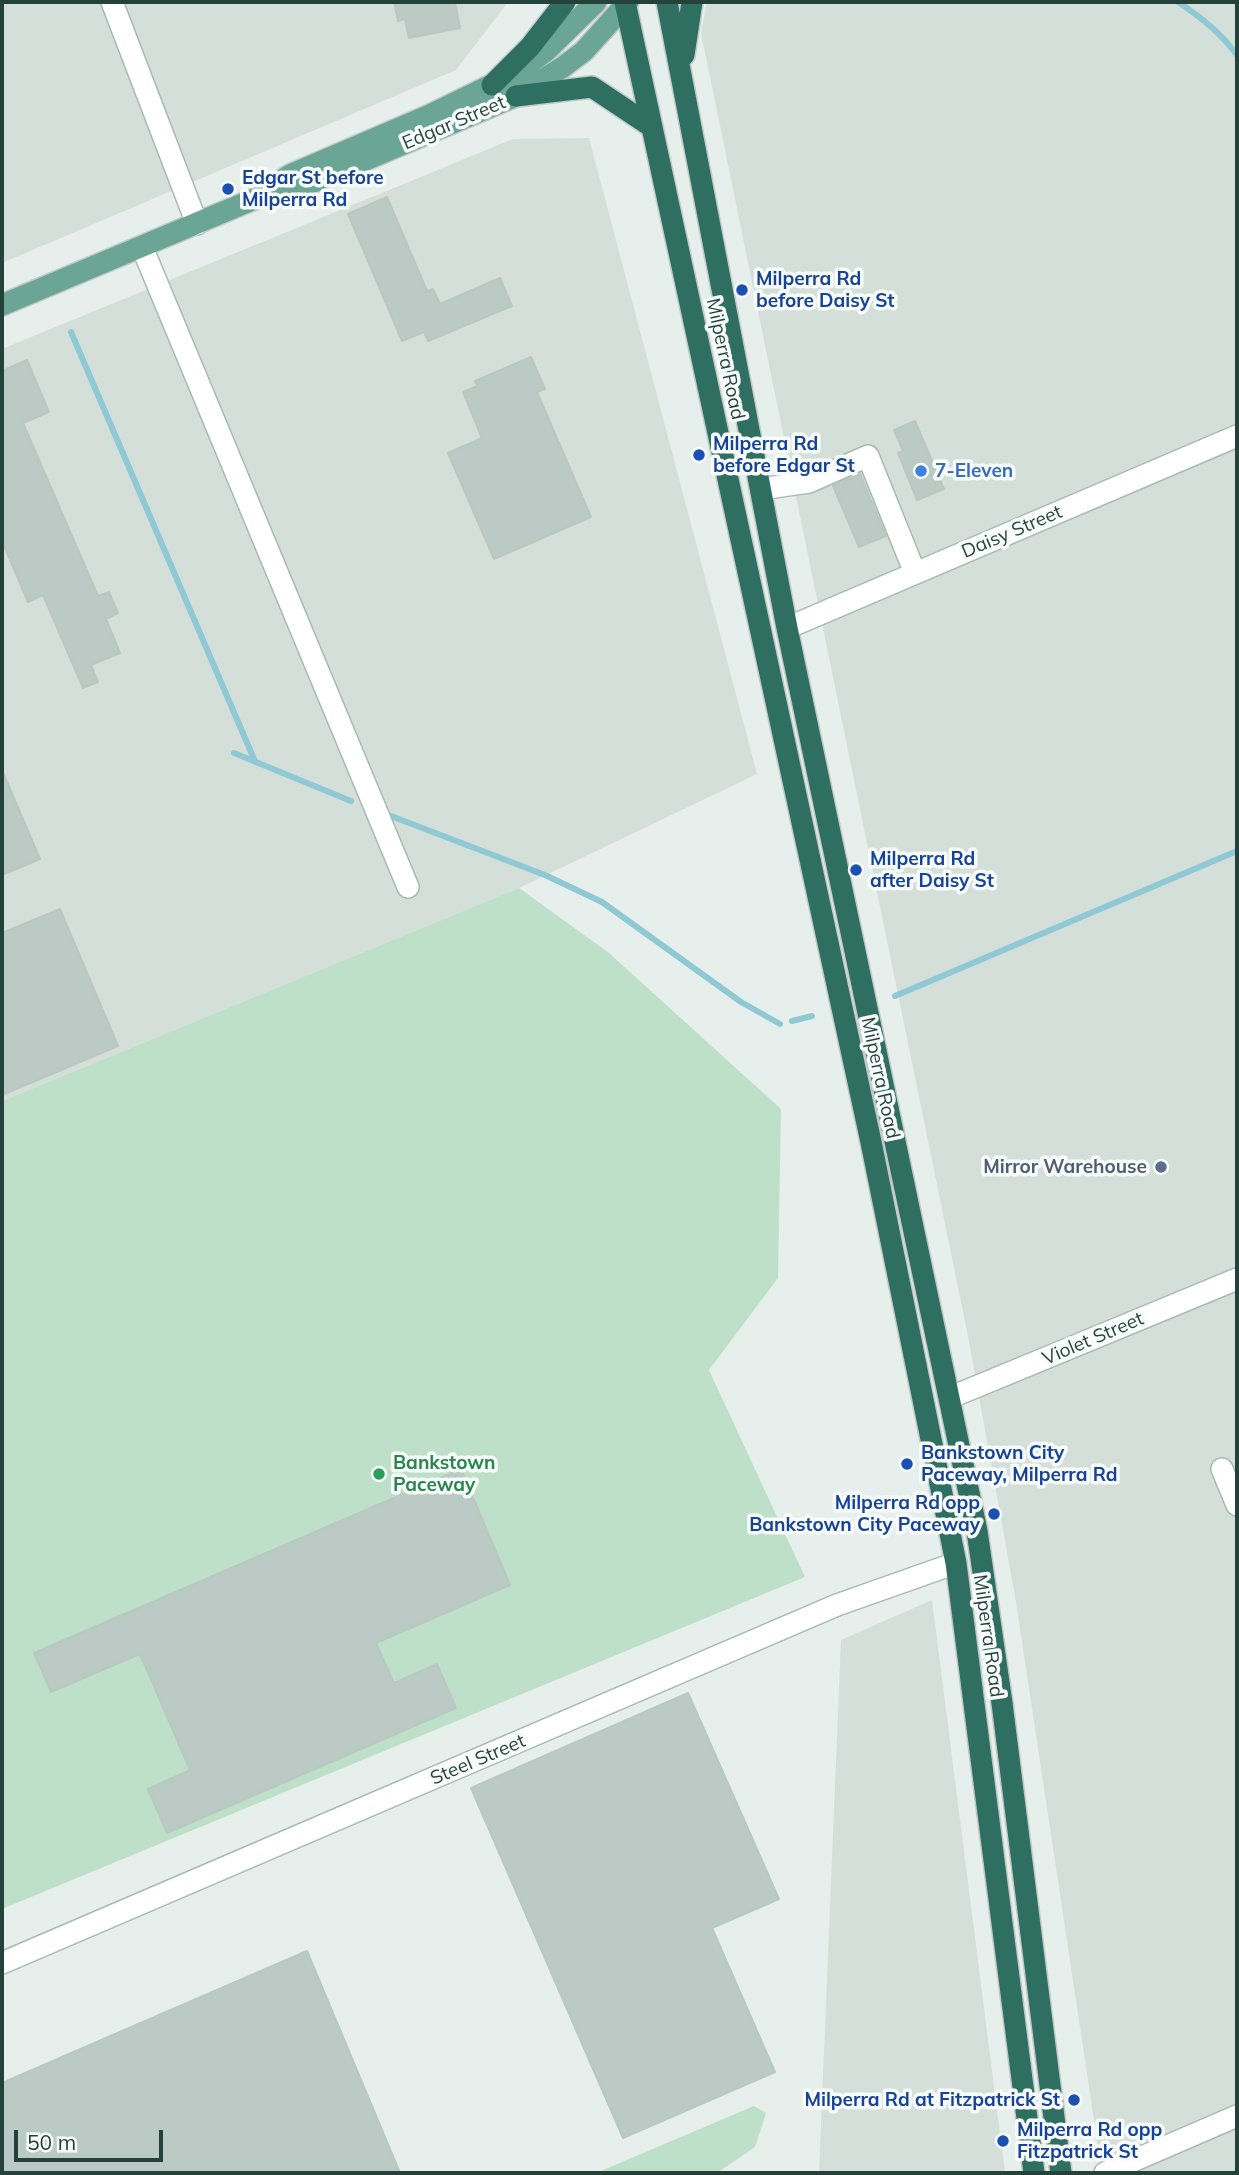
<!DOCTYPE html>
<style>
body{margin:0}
#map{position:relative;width:1239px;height:2175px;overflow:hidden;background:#e6efeb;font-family:Mulish,sans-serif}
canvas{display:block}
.frame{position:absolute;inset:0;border:4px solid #24423a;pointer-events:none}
.scale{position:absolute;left:14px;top:2130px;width:149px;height:32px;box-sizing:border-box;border:4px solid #24423a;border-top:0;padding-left:9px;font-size:21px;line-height:24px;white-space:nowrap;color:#24423a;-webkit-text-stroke:5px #f7fbf9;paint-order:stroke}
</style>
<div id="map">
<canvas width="1239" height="2175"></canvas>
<div class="frame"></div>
<div class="scale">50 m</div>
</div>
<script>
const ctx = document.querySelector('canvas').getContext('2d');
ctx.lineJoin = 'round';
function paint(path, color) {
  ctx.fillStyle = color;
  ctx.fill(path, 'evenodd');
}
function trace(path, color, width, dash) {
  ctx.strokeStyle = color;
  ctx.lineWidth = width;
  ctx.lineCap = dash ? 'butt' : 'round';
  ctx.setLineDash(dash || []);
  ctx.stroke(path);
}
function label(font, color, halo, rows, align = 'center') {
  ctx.font = font + ' Mulish,sans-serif';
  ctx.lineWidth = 7;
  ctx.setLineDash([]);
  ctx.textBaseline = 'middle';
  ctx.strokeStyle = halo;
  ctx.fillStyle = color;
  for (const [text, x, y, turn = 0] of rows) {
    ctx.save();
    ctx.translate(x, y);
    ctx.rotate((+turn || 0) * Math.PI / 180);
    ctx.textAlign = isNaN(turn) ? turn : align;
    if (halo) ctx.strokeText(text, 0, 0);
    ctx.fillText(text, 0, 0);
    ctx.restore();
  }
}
const built = new Path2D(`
 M2,2H508L456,70L2,263Z
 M707,2H1237V2173H1102L1016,1602L968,1336L701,33Z
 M589,138L757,774L519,888L2,1101V349L513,139Z
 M932,1600L1005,2173H819L841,1640Z`);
const green = new Path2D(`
 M519,888L609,953L781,1109L778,1278L709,1370L805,1577L2,1909V1101Z
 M754,2106L766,2113L755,2147L717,2173H596Z`);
const stream = new Path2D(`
 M1178,2C1201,17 1221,33 1237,55
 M71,332L254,759
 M234,753L351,801
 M391,816L545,875L602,902L741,1002L780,1024
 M895,996L1237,851
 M792,1021L812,1016`);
const building = new Path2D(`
 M394,2H455L460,28L409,38L405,19L398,21Z
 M387,197L427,291L433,289L440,304L500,278L512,306L428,341L424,332L402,341L348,214Z
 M531,357L545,389L537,392L591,517L494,559L448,453L482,438L463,392L477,386L475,381Z
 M27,360L49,412L23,423L98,596L109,592L118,613L106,619L120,653L91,665L98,682L83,688L43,595L28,602L2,541V371Z
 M915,421L944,489L917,500L898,453L903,451L894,430Z
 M860,474L886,536L859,547L833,486Z
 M2,770L40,859L2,875Z
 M60,909L118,1046L2,1095V933Z
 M461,1469L510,1585L376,1643L394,1683L437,1664L456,1708L167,1833L148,1789L190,1770L140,1654L51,1692L34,1653Z
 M688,1693L779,1899L712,1928L775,2072L623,2138L471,1788Z
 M307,1951L400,2173H2V2083Z`);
const minor = new Path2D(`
 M112,2L197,224
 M142,247L408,887
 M761,489L809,482L868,456L915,573
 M787,628L1237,436
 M949,1398L1237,1279
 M1222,1469L1237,1505
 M2,1963L837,1605L956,1563
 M1105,2173L1237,2116`);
const major = new Path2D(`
 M273,186L290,175L430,115L516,73L546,51L596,2
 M2,305L252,200L311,183L516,96L563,67L584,51L628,2`);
const highway = new Path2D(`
 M625,2L871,1142L956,1563L1034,2173
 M667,2L787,628L977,1531L1002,1703L1061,2173
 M684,55L692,2
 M492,85L530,47L565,2
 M516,96L592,87L652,127`);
const markers = [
 [228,189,7,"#1a4fb4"],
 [742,290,7,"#1a4fb4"],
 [699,455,7,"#1a4fb4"],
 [921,471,7,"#3f7fe0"],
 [856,870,7,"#1a4fb4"],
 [1161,1167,7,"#5c6f8a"],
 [907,1464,7,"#1a4fb4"],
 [379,1474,7,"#2e9e5b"],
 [994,1514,7,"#1a4fb4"],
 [1074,2100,7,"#1a4fb4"],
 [1003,2141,7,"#1a4fb4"]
];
const streetNames = [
 ["Edgar Street",454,123,-23],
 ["Milperra Road",725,359,78],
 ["Daisy Street",1012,532,-23],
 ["Milperra Road",880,1078,78],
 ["Violet Street",1093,1339,-23],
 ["Milperra Road",988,1636,82],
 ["Steel Street",478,1760,-23]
];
const transitNames = [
 ["Edgar St before",242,178],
 ["Milperra Rd",242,200],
 ["Milperra Rd",756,279],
 ["before Daisy St",756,301],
 ["Milperra Rd",713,444],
 ["before Edgar St",713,466],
 ["Milperra Rd",870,859],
 ["after Daisy St",870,881],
 ["Bankstown City",921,1453],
 ["Paceway, Milperra Rd",921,1475],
 ["Milperra Rd opp",980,1503,"right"],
 ["Bankstown City Paceway",980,1525,"right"],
 ["Milperra Rd at Fitzpatrick St",1060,2100,"right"],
 ["Milperra Rd opp",1017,2130],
 ["Fitzpatrick St",1017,2152]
];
const shopNames = [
 ["7-Eleven",935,471]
];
const serviceNames = [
 ["Mirror Warehouse",1147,1167]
];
const leisureNames = [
 ["Bankstown",393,1463],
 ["Paceway",393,1485]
];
paint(built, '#d4dfda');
paint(green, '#bfe0c8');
trace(stream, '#8ec9d4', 6);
paint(building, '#bbcac4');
trace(building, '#b8c9c2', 2);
trace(minor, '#a8b8b2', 24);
trace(major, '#c2cac8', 24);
trace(highway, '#c2cac8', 24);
trace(minor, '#fff', 21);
trace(major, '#6aa596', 21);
trace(highway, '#2f6f62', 21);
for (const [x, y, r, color] of markers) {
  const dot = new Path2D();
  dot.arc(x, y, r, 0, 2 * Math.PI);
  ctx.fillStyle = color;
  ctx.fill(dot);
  trace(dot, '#f7fbf9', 2.5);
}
label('19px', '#24423a', '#f7fbf9', streetNames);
label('bold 19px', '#164399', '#f7fbf9', transitNames, 'left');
label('bold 19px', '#366cbe', '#f7fbf9', shopNames, 'left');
label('bold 19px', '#4e5e75', '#f7fbf9', serviceNames, 'right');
label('bold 19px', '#27864d', '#f7fbf9', leisureNames, 'left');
</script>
